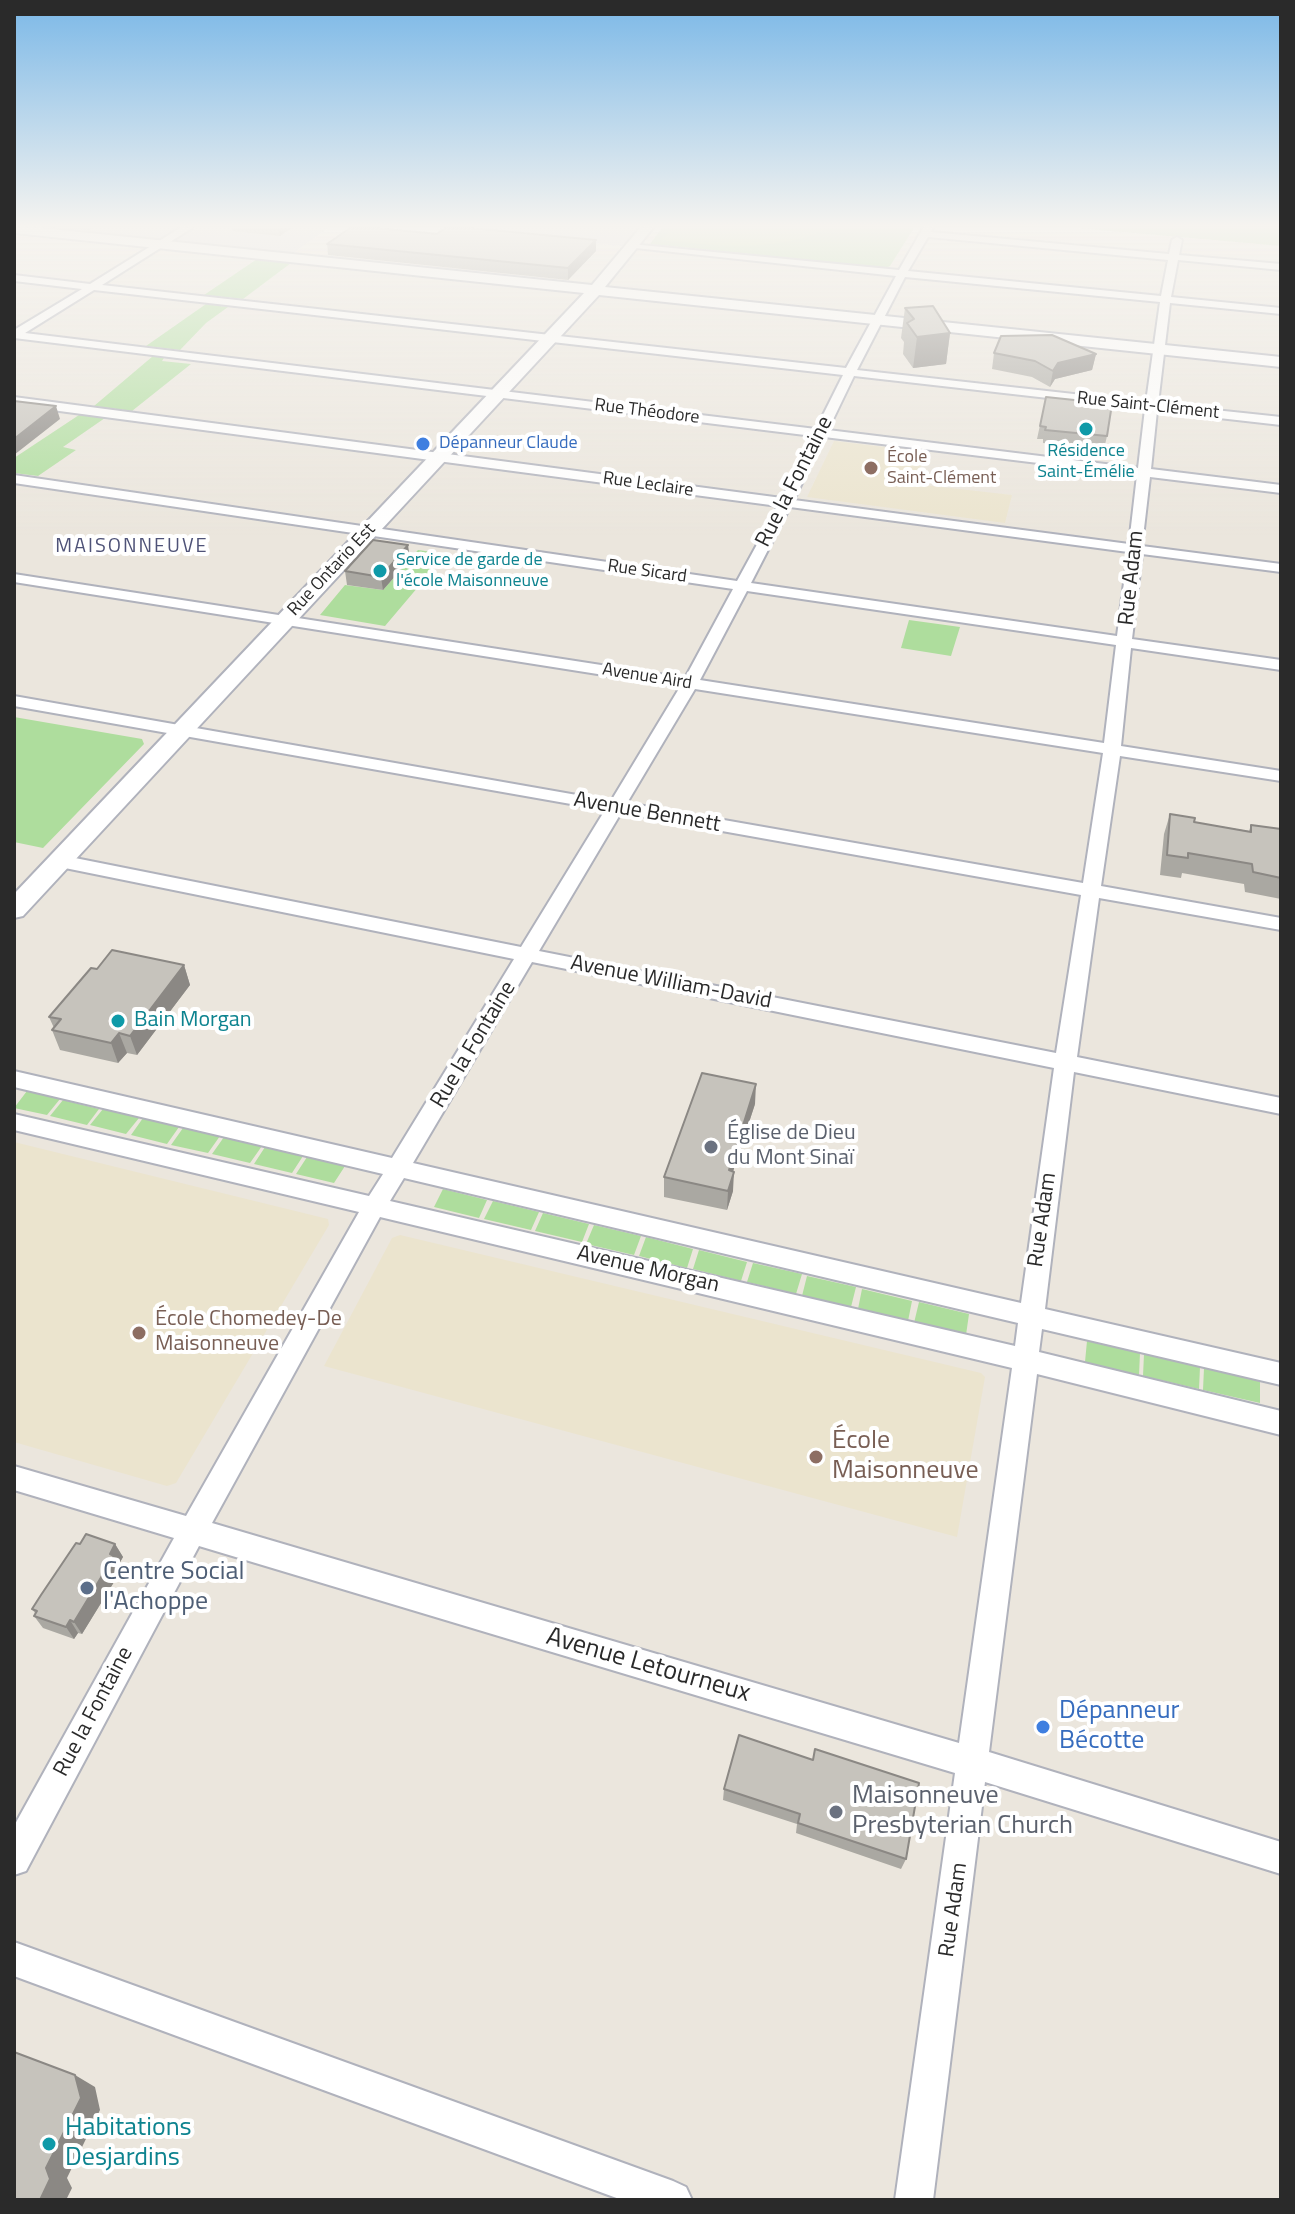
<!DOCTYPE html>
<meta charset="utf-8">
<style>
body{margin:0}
#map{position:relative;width:1295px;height:2214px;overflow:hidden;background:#ebe6dd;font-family:"Titillium Web",sans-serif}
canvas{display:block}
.frame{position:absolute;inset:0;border:16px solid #2a2a2a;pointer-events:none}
</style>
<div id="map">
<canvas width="1295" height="2214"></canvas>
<div class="frame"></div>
</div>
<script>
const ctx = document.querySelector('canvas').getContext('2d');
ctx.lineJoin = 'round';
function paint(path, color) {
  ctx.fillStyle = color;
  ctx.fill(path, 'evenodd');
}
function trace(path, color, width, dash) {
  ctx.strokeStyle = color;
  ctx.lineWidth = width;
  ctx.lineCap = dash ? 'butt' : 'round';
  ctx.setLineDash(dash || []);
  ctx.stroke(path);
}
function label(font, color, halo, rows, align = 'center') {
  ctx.font = font + ' "Titillium Web",sans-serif';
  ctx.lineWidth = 8;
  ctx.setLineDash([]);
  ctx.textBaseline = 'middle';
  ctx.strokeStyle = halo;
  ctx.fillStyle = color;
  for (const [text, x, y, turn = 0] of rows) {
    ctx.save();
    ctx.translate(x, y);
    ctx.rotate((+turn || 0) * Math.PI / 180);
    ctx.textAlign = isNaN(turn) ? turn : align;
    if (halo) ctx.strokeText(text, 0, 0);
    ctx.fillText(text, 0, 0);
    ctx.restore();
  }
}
const industrial = new Path2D(`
 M46,228H328L292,254Z
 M437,228H647L631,247Z`);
const education = new Path2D(`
 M834,441L926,452L915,484L1012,495L1005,523L807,497Z
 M14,1142L328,1219L329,1225L176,1483L167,1486L14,1442Z
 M400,1235L981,1373L985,1377L957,1537L324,1366L392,1238Z`);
const green = new Path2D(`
 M662,228H914L890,266L886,268L650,244Z
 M1078,228H1278L1281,231V246Z
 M257,259L291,263L243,299L204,295Z
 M206,304L228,307L206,323L180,350L146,346Z
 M153,356L164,358L162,361L191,364L132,411L94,406Z
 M79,415L105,418L63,447L76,450L38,476L14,473V458Z
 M418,550L446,554L385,626L320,615L345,585L383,590Z
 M909,620L960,627L951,656L901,648Z
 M14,717L142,739L144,744L43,848L14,842Z
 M27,1091L60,1099L47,1115L14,1108Z
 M63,1100L99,1109L87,1125L50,1116Z
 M103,1109L139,1118L126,1134L90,1125Z
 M143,1118L179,1127L167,1144L131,1135Z
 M183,1128L220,1136L208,1153L171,1145Z
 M224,1137L262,1146L250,1163L212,1154Z
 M265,1147L303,1156L292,1173L254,1164Z
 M307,1157L345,1166L334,1183L296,1174Z
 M443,1189L487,1200L479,1218L434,1207Z
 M493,1201L539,1212L531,1230L484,1219Z
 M543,1213L589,1224L582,1242L535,1231Z
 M594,1225L641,1236L634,1255L586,1244Z
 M646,1237L693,1249L687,1268L639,1256Z
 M699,1250L747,1262L741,1281L693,1269Z
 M753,1263L802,1274L796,1294L747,1282Z
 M807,1276L856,1287L851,1307L802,1296Z
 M862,1289L912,1301L908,1321L858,1309Z
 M919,1302L969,1314L966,1335L914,1323Z
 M1087,1341L1140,1353L1139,1375L1085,1362Z
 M1144,1354L1200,1367L1199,1389L1143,1376Z
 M1204,1368L1260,1381V1403L1203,1390Z`);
const pitch = new Path2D(`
 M673,228H829C777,253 717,246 661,240Z`);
const street = new Path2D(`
 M180,228H192L102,285L846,368L896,276L626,247L631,244L899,270L923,228H933L931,232L1169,254L1172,240L1177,237L1182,240L1179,255L1281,264V270L1178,260L1171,297L1281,308V314L1170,303L1158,404L1281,417V425L1157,411L1151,469L1281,485V493L1150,477L1142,546L1281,564V572L1142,554L1132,639L1281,660V670L1131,648L1121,746L1281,771V781L1120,756L1101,886L1281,918V930L1099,898L1077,1057L1281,1098V1114L1074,1072L1045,1309L1281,1363V1385L1042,1329L1039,1352L1281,1411V1435L1037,1374L989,1752L1281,1842V1874L985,1782L933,2200H895L955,1773L199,1546L26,1871L14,1875V1826L174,1538L14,1490V1466L186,1516L359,1212L14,1130V1114L369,1196L383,1174L14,1087V1071L392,1158L514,959L60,867L51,861L60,855L521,947L605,810L14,706V696L611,801L680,687L14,582V574L685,678L733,589L14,483V475L737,581L778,506L14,405V397L782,498L813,436L14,338V330L82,289L14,281V275L90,284ZM928,237L1168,260L1161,296L908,271ZM905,277L1160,302L1146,402L857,370ZM94,290L843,375L816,429L25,333ZM854,376L1145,409L1138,468L828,430ZM824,437L1137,475L1129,544L794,500ZM790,507L1128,552L1117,636L751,583ZM747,591L1116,645L1104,743L700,680ZM695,689L1103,753L1083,883L627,803ZM621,813L1081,895L1056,1053L539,951ZM532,962L1054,1068L1021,1303L413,1163ZM404,1178L1018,1323L1015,1346L390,1201ZM380,1217L1012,1368L959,1743L212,1523Z
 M14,1942L673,2181L686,2187L692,2200H622L14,1976Z`);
const secondary = new Path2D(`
 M14,228H41L592,285L640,228H653L605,287L1281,357V367L599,295L23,916L14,918V894L584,293L14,233Z`);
const wall = new Path2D(`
 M68,228H94L90,230Z
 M232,228H291L280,236L233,231Z
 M327,244L596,251L568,280L328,255Z
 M905,308L950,333L946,364L913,368L903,354L904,342L901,338Z
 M994,353L1096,354L1092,370L1055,379L1050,387L1032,377L992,369Z
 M1046,397L1107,436L1104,449L1043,443V439H1037Z
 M410,559L383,590L347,585L345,571Z
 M1170,814L1194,822L1249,831L1251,825L1281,829V899L1245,892L1244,884L1182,873L1181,878L1160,875L1164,834Z
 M184,965L190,985L137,1055L127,1053L118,1063L60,1050L52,1030L54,1028L49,1017L97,969Z
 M755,1104L733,1171V1191L727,1210L664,1197V1177Z
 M80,1544H115L123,1557L119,1564L122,1569L82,1634L78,1633L74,1639L43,1628L34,1616L35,1613L32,1609Z
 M739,1735L906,1859L901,1869L796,1833L797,1824L723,1800L724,1789Z`);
const shadedWall = new Path2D(`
 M278,228H291L280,236Z
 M596,240V251L568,280V268Z
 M950,333L946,364L913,368L917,337Z
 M1096,354L1092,370L1055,379L1050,387L1053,371L1058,363Z
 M56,406L60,419L14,455V439Z
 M408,545L410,559L383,590L381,577Z
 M184,965L190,985L137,1055L130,1036Z
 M119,1033L127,1053L118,1063L111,1043Z
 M756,1084L755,1104L727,1190L729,1170Z
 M734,1172L733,1191L727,1210L728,1191Z
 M115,1544L123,1557L119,1564L122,1569L82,1634L74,1622Z
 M70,1620L78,1633L74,1639L66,1627Z
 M75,2075L95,2087L100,2110L67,2178L72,2188L66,2200H40L46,2168Z`);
const building = new Path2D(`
 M350,228H376L437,234L445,228H470L596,240L568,268L327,244Z
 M933,306L950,333L917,337L907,323L914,319L905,308Z
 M1052,335L1096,354L1058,363L1053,371L1035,361L994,353L1001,336Z
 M1046,397L1112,404L1107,436L1045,430L1046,427L1040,426Z
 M14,401L56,406L14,439Z
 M373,540L408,545L381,577L345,571Z
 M1170,814L1195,818L1194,822L1251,832V825L1281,829V878L1253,872L1252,864L1188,853V858L1167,855Z
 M112,950L184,965L130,1036L119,1033L111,1043L52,1030L61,1019L49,1017L91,968L97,969Z
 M702,1073L756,1084L729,1170L734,1172L728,1191L664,1177Z
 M86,1534L115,1544L110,1554L114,1556L74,1622L70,1620L66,1627L34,1616L37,1611L32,1609L41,1595L76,1543L80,1544Z
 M739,1735L813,1760L815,1749L919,1783L906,1859L798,1823L800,1814L724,1789Z
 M14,2052L75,2075L81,2098L46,2168L50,2179L40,2200H14Z`);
const markers = [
 [1086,429,8,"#0f9aa8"],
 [423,444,8,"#3f7fe0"],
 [871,468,8,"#8d6e63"],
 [380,571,8,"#0f9aa8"],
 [118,1021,8,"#0f9aa8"],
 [711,1147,8,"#6b7280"],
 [139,1333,8,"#8d6e63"],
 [816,1457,8,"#8d6e63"],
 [87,1588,8,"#5c6f8a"],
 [1043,1727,8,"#3f7fe0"],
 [836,1812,8,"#6b7280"],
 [49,2144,8,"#0f9aa8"]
];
const farStreetnames = [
 ["Rue Saint-Clément",1148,406,6],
 ["Rue Théodore",647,412,7],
 ["Rue Leclaire",648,485,8],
 ["Rue Ontario Est",332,570,-47],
 ["Rue Sicard",647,572,8],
 ["Avenue Aird",647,677,9]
];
const farShopnames = [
 ["Dépanneur Claude",439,444]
];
const farCulturenames = [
 ["Résidence",1086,452],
 ["Saint-Émélie",1086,473],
 ["Service de garde de",396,561,"left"],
 ["l'école Maisonneuve",396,582,"left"]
];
const farEducationnames = [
 ["École",887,458],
 ["Saint-Clément",887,479]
];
const farNeighbourhoodnames = [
 ["MAISONNEUVE",132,547]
];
const streetNames = [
 ["Rue la Fontaine",795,482,-63],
 ["Rue Adam",1132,578,-84],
 ["Avenue Bennett",647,813,10],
 ["Avenue William-David",671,983,11],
 ["Rue la Fontaine",474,1045,-59],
 ["Rue Adam",1043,1220,-82],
 ["Avenue Morgan",648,1270,13],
 ["Rue la Fontaine",94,1712,-62],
 ["Rue Adam",954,1910,-82]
];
const cultureNames = [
 ["Bain Morgan",134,1021]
];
const worshipNames = [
 ["Église de Dieu",727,1134],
 ["du Mont Sinaï",727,1159]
];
const educationNames = [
 ["École Chomedey-De",155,1320],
 ["Maisonneuve",155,1345]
];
const nearEducationnames = [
 ["École",832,1442],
 ["Maisonneuve",832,1472]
];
const nearServicenames = [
 ["Centre Social",103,1573],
 ["l'Achoppe",103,1603]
];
const nearStreetnames = [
 ["Avenue Letourneux",648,1666,16]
];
const nearShopnames = [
 ["Dépanneur",1059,1712],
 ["Bécotte",1059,1742]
];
const nearWorshipnames = [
 ["Maisonneuve",852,1797],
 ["Presbyterian Church",852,1827]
];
const nearCulturenames = [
 ["Habitations",65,2129],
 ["Desjardins",65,2159]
];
paint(industrial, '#dfdde4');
paint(education, '#ebe4ce');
paint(green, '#aedd9d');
paint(pitch, '#bfe49a');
trace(street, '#b0b2bc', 4);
trace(secondary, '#b0b2bc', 4);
paint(street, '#fff');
paint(secondary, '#fff');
paint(wall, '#aaa8a2');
paint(shadedWall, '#8b8884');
paint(building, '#c6c3bc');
trace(building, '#8b8884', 2);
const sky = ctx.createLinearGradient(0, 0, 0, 538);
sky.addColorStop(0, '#7bb8e7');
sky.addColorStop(0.42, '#f6f4f0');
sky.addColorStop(1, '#f6f4f000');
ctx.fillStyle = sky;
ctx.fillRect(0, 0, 1295, 538);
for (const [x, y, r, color] of markers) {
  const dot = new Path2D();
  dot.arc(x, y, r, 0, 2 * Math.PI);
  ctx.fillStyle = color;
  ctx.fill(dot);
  trace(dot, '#fff', 3);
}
label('18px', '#2a2a2a', '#fff', farStreetnames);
label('18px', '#366cbe', '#fff', farShopnames, 'left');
label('18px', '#0d838f', '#fff', farCulturenames);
label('18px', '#785e54', '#fff', farEducationnames, 'left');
ctx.letterSpacing = '2px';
label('20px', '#4e5277', '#fff', farNeighbourhoodnames);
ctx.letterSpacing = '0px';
label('22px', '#2a2a2a', '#fff', streetNames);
label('22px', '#0d838f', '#fff', cultureNames, 'left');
label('22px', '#5b616d', '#fff', worshipNames, 'left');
label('22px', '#785e54', '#fff', educationNames, 'left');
label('26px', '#785e54', '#fff', nearEducationnames, 'left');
label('26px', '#4e5e75', '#fff', nearServicenames, 'left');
label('26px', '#2a2a2a', '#fff', nearStreetnames);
label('26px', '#366cbe', '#fff', nearShopnames, 'left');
label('26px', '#5b616d', '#fff', nearWorshipnames, 'left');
label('26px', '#0d838f', '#fff', nearCulturenames, 'left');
</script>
